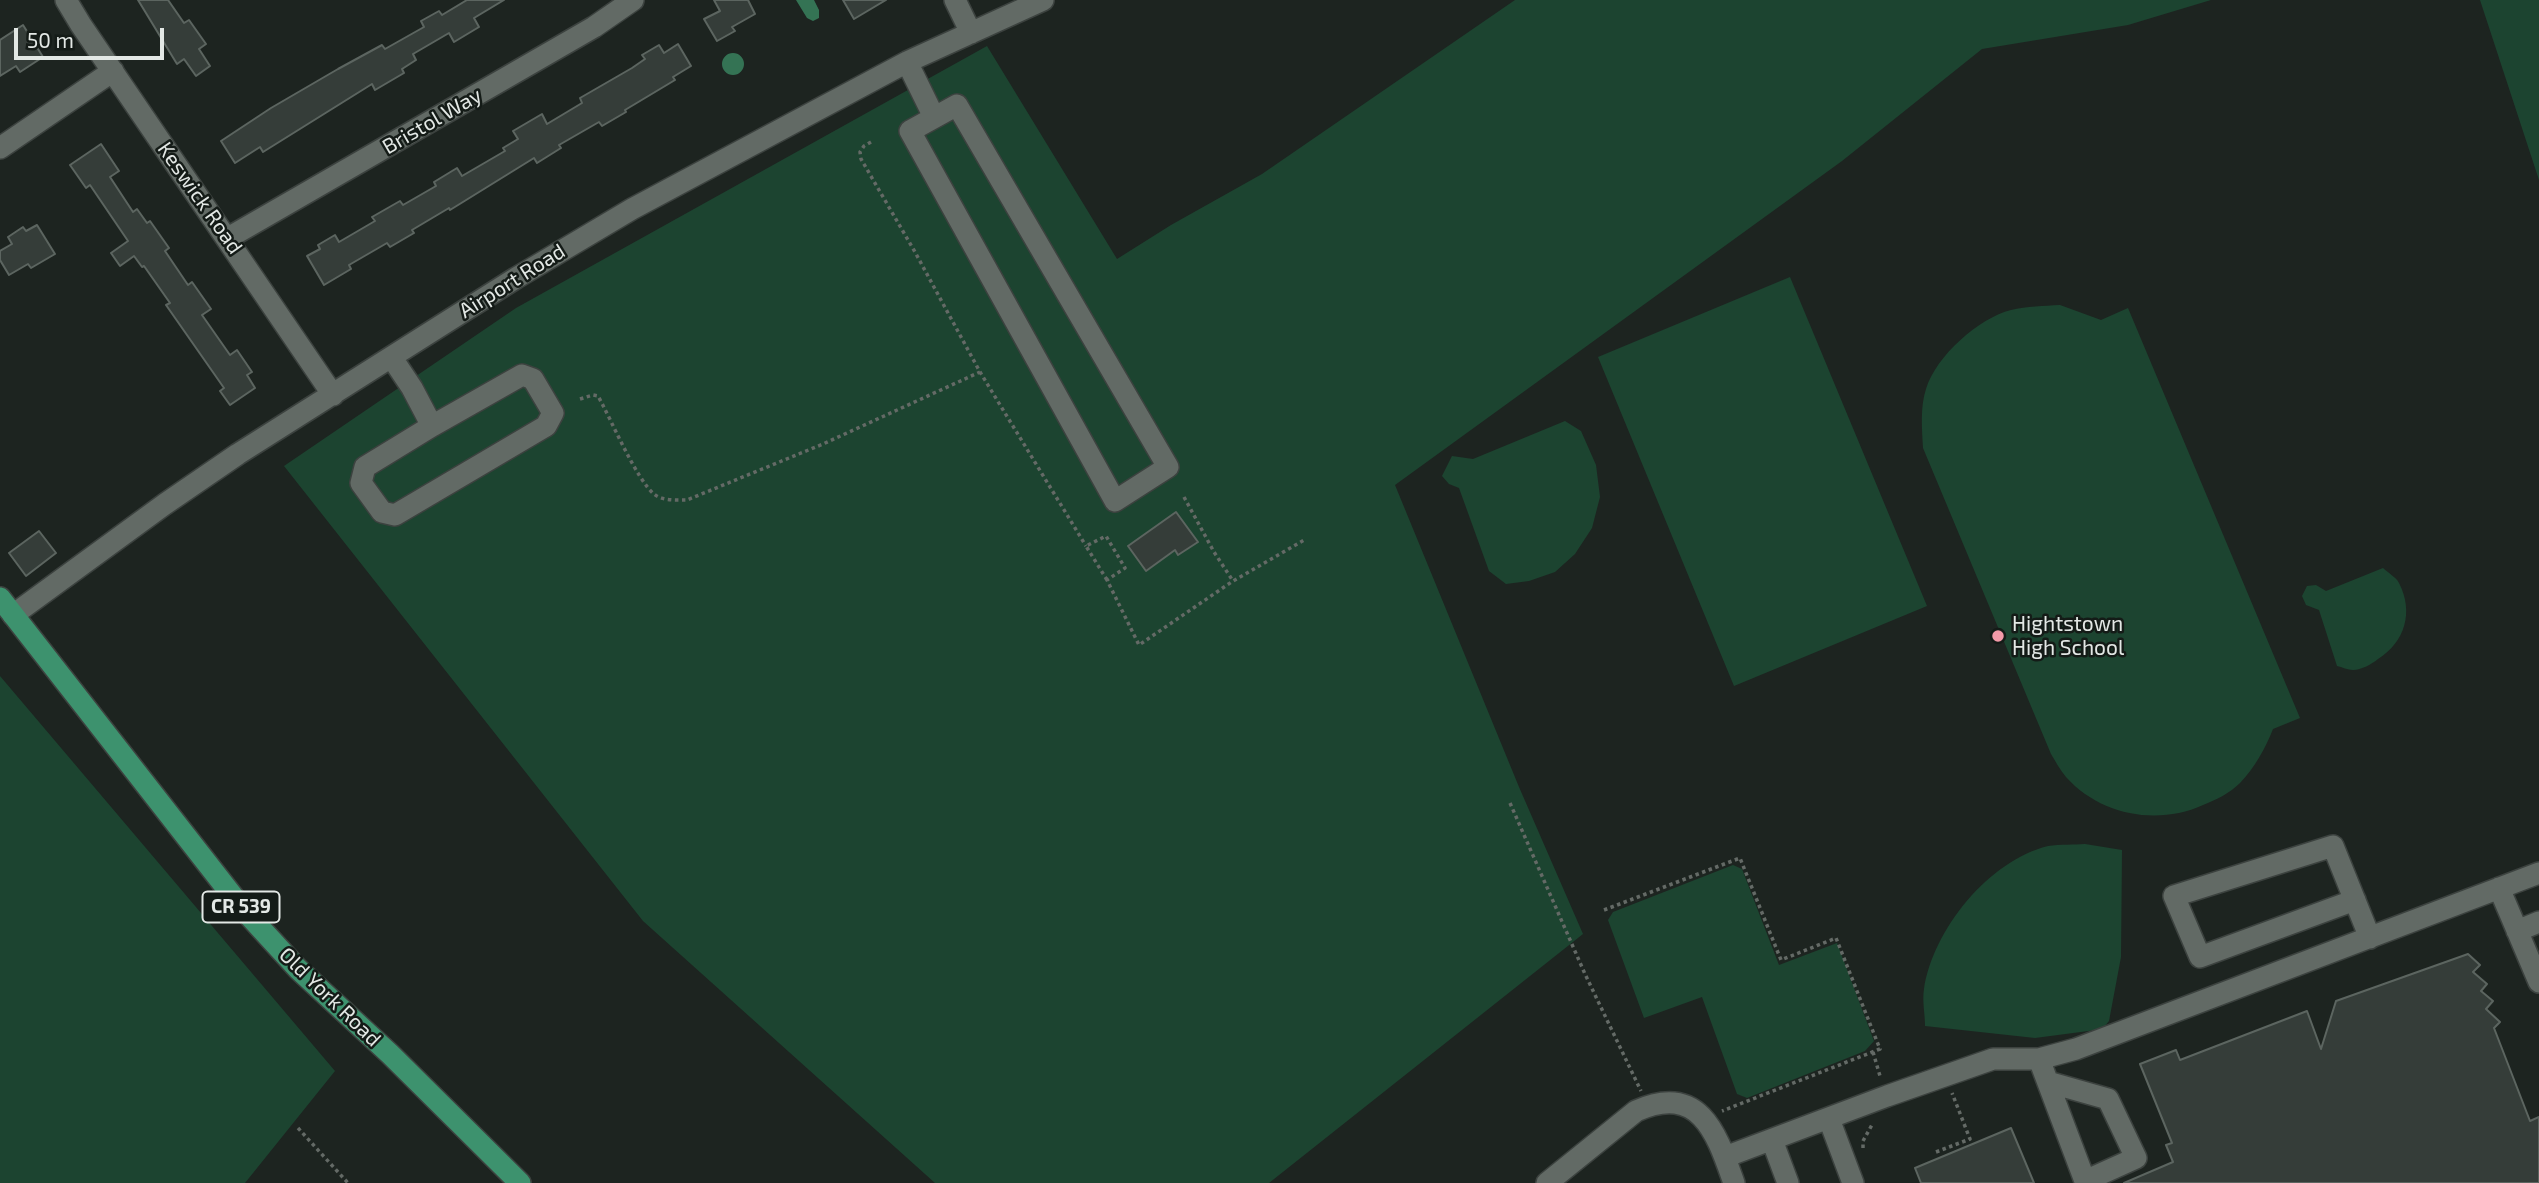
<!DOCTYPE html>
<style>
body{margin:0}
#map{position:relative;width:2539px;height:1183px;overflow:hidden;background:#1d2420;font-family:"Exo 2",sans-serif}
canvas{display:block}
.scale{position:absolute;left:14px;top:28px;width:150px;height:32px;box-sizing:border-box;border:4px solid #e3e8e5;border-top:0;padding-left:9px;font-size:21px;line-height:24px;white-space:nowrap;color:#e3e8e5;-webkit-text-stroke:5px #141b17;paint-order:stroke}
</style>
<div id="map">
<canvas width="2539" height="1183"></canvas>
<div class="scale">50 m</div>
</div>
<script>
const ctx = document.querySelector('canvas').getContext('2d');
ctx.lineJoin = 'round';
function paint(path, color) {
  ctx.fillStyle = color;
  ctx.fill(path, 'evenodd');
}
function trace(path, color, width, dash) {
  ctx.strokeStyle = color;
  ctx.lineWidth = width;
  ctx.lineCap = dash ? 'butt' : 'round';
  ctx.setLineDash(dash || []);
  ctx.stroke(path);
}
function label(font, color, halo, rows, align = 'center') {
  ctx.font = font + ' "Exo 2",sans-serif';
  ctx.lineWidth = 5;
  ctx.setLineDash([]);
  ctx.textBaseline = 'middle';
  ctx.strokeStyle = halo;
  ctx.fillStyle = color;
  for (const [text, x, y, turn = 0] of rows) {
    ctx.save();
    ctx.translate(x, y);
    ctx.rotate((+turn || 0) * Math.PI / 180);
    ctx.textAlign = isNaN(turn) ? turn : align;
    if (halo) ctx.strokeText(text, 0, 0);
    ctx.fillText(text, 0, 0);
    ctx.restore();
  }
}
const green = new Path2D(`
 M1515,0H2211L2128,25L1982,49L1842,161L1395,485L1519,787L1583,934L1269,1183H935L643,921L284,466L516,308L987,46L1117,259L1171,225L1262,174Z
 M2480,0H2539V180Z
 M1790,277L1927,606L1734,686L1598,357Z
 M2060,305L2101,320L2128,308L2300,718L2273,729C2265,749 2255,767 2240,783C2230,793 2216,800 2203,805C2157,826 2100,815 2066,777C2060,770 2056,762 2051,754L1923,448C1922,429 1920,407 1926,389C1936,356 1979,318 2011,310C2027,306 2044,306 2060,305Z
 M1565,421L1581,431L1596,465L1600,497L1592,528L1575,554L1555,572L1529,581L1506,584L1489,571L1459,488L1449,484L1442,476L1452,456L1473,459Z
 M2383,568C2388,573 2396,577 2399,583C2414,612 2405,642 2378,659C2372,664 2361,670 2353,670C2348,670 2342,667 2337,666L2319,610L2306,605L2302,596L2307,586L2316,585L2326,591Z
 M0,676L335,1071L245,1183H0Z
 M2085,844L2122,850L2121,957L2109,1021L2104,1027L2096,1030L2035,1038L1925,1026C1925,1014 1922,1001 1924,989C1933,930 1988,861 2048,846C2060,844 2074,845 2085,844Z
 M1733,865L1742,869L1779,965L1837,943L1874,1041L1865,1051L1747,1098L1737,1094L1702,997L1644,1018L1608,920L1613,912Z`);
const water = new Path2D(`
 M796,0H814L819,10V18L813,21L807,18Z
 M722 64a11 11 0 1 1 22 0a11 11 0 1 1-22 0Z`);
const building = new Path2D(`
 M138,0H168L184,23L189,20L206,44L199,49L210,66L196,76L184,59L177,64Z
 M467,0H504L474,18L479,27L454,42L449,33L413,54L416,60L402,69L404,73L375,90L372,84L263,152L260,147L235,163L221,141L271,108L338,69L382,45L385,49L424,27L421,21L439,11L442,15Z
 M714,0H748L755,14L732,27L735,31L717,41L704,19L720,11Z
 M843,0H886L854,19Z
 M23,25L43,57L20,72L16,66L0,76V40Z
 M678,44L691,66L673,77L675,80L625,110L626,112L602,126L599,122L559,145L561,148L537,163L534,158L450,210L449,208L412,230L414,233L390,247L387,243L349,265L351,269L324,285L307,256L320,249L318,245L335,235L339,242L375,221L372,217L400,201L403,205L436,186L434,182L457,168L462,176L505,151L503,148L518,139L513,131L542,114L547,124L582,103L580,98L632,68L645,59L642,55L659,45L664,53Z
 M101,144L119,171L110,177L133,212L137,209L147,223L150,221L169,248L165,251L188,285L192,282L211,309L202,315L230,355L237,350L252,372L247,375L255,388L230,405L220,391L224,388L166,305L170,303L144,266L142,267L134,256L120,266L111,253L128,241L90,185L86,188L70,165Z
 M37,225L55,254L31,268L28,264L9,275L0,260V251L12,244L8,237L23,227L26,231Z
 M1176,512L1198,542L1178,555L1175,550L1146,571L1128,546Z
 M39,531L56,553L26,576L9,553Z
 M2468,954L2480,965L2473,972L2487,984L2481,991L2493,1001L2486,1009L2500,1022L2494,1028L2530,1121L2539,1117V1183H2124L2173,1162L2166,1145L2172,1143L2140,1064L2176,1050L2180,1060L2307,1011L2321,1049L2336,1001Z
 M2011,1128L2034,1183H1921L1915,1168Z`);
const path = new Path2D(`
 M871,142L864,146L860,152L861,159L915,252L980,372L1086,546
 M580,399L593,395L598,396C611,419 636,479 654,494C662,501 676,500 687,500L823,444L980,372
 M1184,497L1214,552L1233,581L1304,540
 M1107,580L1086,546L1106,536L1125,568L1107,580L1139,645L1233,581
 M1510,803L1585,974L1641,1091
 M1604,910L1740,858L1781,960L1836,938L1880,1049L1722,1111
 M1873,1052L1880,1076
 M298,1128L348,1183
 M1863,1148V1141L1873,1123
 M1936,1152L1970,1139L1952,1093`);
const minor = new Path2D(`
 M66,0L81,25L333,395
 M955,0L971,33
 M907,62L934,117
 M957,105L1168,467L1115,501L910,131Z
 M0,148L113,71
 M228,238L594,27L633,0
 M392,358L412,388L432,426L522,375L533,379L553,413L546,426L395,515L382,512L361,483L365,467L432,426
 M13,615L165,504L238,454L516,278L632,209L907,62L1043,0
 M2499,888L2539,982
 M2355,900L2200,957L2174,896L2333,846L2370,938
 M2517,931L2539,922
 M2039,1059L2085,1181L2136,1158L2108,1099L2048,1082
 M1829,1119L1853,1183
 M1772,1140L1788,1183
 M1725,1157L1887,1096L1993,1059H2039L2076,1049L2539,873
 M1547,1183L1636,1111C1701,1082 1717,1135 1734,1183`);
const major = new Path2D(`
 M0,598L242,908L298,969L390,1054L520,1183`);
const markers = [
 [1998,636,7,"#f39aa8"]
];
const shields = [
 [241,907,77]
];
const shieldNames = [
 ["CR 539",241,907]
];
const streetNames = [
 ["Bristol Way",432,121,-30],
 ["Keswick Road",200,198,55],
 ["Airport Road",512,281,-32],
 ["Old York Road",330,997,44]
];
const poiNames = [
 ["Hightstown",2012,624],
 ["High School",2012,648]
];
paint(green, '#1c4430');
paint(water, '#347354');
paint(building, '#353d39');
trace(building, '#5c6560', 2);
trace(minor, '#3c423f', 24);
trace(major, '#3c423f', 24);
trace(path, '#646a66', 3.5, [3.5, 3.5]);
trace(minor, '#626a65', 21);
trace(major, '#3d926e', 21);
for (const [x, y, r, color] of markers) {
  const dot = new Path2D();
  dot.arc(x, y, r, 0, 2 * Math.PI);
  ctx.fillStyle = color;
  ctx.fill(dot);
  trace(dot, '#141b17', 2.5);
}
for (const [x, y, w] of shields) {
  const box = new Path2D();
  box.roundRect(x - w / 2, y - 15.5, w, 31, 5);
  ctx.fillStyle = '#141b17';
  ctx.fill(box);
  trace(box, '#e3e8e5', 2);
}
label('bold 19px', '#e3e8e5', null, shieldNames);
label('21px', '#e3e8e5', '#141b17', streetNames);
label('21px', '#e3e8e5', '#141b17', poiNames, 'left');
</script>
